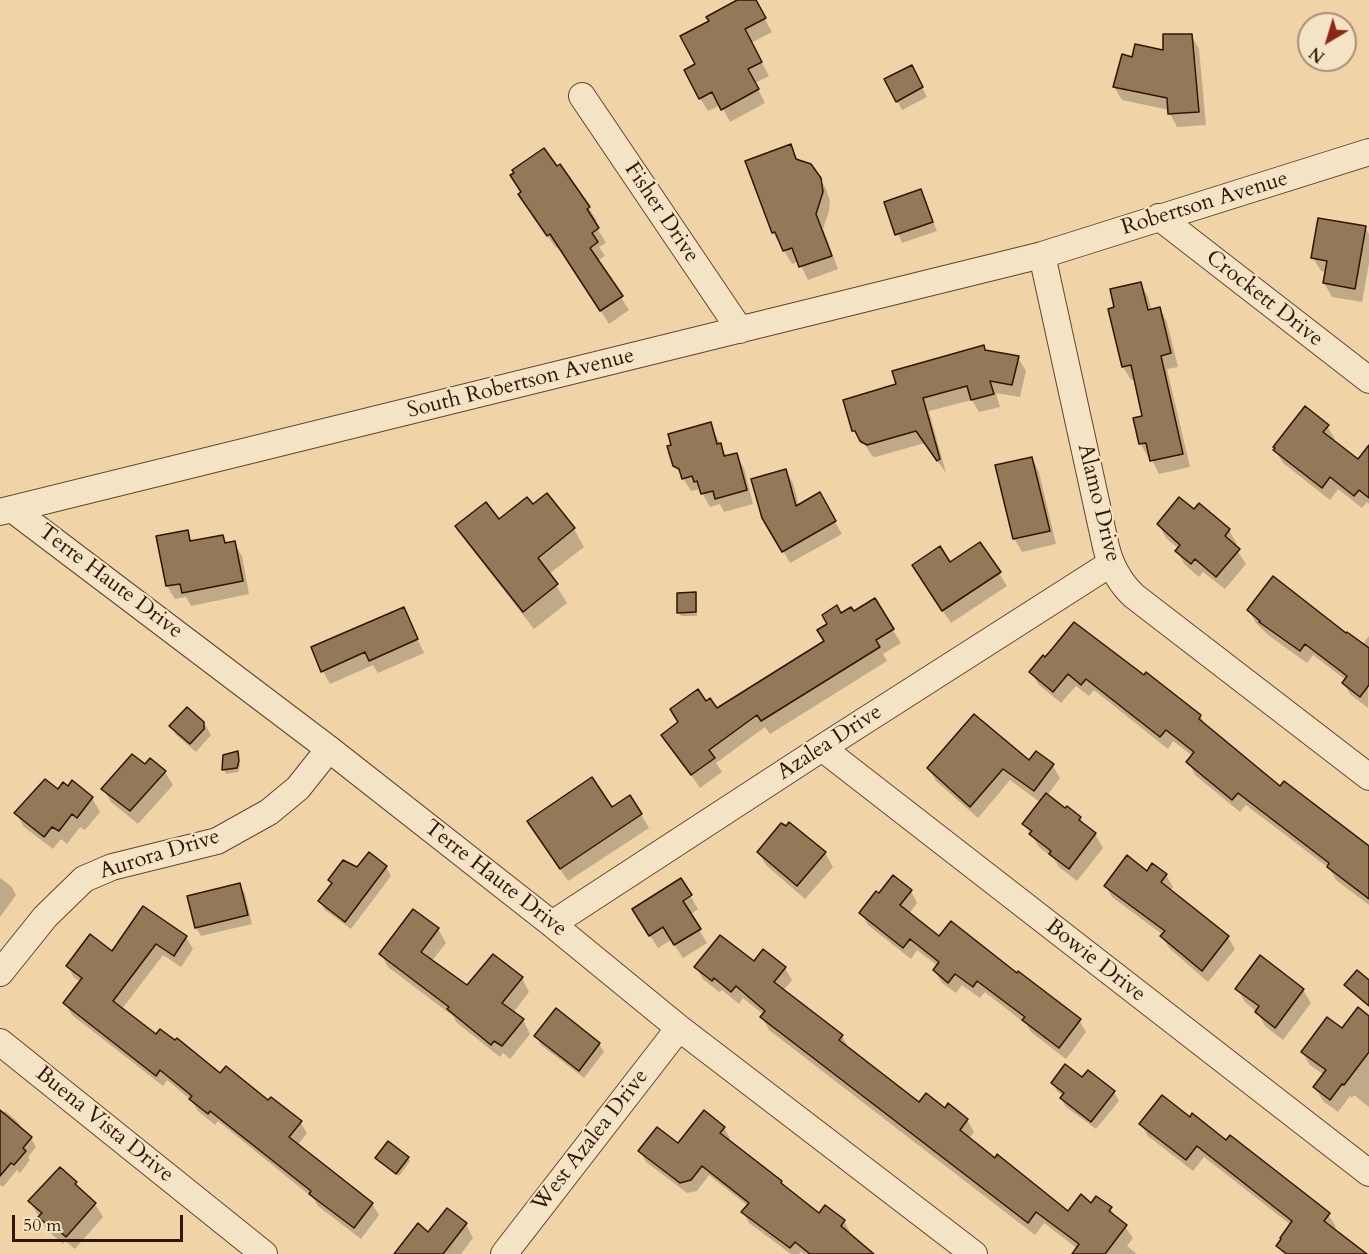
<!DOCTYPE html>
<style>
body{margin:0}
#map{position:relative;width:1369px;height:1254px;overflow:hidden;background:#f0d4a8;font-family:Cardo,serif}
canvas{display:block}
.north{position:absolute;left:1297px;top:12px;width:60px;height:60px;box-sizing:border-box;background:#f5e3c6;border:2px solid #a69177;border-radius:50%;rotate:218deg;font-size:16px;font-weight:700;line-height:24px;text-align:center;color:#2f1700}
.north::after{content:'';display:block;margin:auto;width:21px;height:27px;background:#8f2418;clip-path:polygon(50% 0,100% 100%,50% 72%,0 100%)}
.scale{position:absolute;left:12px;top:1215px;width:171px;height:27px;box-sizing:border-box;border:3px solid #2f1700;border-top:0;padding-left:8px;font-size:18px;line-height:21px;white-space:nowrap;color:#2f1700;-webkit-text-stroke:4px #f5e3c6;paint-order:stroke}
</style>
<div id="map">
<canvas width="1369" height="1254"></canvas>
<div class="north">N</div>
<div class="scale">50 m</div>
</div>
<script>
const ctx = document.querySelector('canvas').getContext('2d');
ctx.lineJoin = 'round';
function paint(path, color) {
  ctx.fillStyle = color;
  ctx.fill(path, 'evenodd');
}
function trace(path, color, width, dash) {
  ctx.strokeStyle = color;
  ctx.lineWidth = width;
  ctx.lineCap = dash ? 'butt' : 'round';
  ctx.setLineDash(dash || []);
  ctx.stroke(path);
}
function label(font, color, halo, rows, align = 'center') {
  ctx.font = font + ' Cardo,serif';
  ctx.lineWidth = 4.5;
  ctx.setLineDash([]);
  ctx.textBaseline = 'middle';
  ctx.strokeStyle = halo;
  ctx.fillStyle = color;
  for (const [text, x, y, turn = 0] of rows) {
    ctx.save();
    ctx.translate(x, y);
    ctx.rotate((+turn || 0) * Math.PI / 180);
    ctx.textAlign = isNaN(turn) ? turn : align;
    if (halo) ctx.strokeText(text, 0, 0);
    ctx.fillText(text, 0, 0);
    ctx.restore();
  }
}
const shadow = new Path2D(`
 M740,0H754L772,32L751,43L769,76L755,83L765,103L730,122L721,105L708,111L700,98L697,64L711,22Z
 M1191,35L1199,49L1206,125L1177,127L1170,114L1169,110L1122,100L1114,87Z
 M916,75L927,97L902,110L886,80Z
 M790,146L798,160L818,175L826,189L830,201L829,211L823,229L838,269L808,280L799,261L792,264L773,233L747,162Z
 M921,191L937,231L902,243L886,203Z
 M528,208H589L597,221L594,223L606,243L599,247L605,256L597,261L629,310L609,324L559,246L556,248Z
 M1365,227L1369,234V263L1362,302L1332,297L1324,283L1327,272L1321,271L1313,258Z
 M1141,284L1148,297L1152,311L1160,309L1167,322L1178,367L1167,369L1190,467L1159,474L1150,456L1148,457L1140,443L1144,417L1136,379L1131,380L1123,367L1116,309Z
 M986,351L1018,358L1026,371L1020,397L996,393L1000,407L979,412L972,400L929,411L946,473L925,443L875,457L872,456L864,443L861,444L854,431L898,385Z
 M710,424L727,457L736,454L744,468L753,504L724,512L720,504L710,507L700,489L691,491L675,465Z
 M1327,426L1335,439L1333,442L1358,461H1369V504L1367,502L1362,508L1338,489L1330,500L1283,463L1275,450Z
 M1032,458L1039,472L1056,544L1022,552L1014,538Z
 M786,471L793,483L799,506L819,494L842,534L790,563L764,517Z
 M1199,505L1229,530L1237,544L1235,547L1246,564L1225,589L1203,572L1199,577L1185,565L1177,551L1179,549L1166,538L1159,525L1194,511Z
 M533,506L574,529L584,547L549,574L567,603L534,629L468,544L457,527L499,521Z
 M187,532L193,542L223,536L227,544L234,543L242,556L249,594L191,606L186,597L175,599L167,586L158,538Z
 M949,564L999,573L1007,586L951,623L921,579Z
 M695,594L697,598V616H681L679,612Z
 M874,600L901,643L883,654L887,661L770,734L765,727L716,763L722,772L700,788L663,735L706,703L716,710L826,641L829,624L841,615L853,613Z
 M403,608L424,653L378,673L373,665L330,684L323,671Z
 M1249,611L1347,636L1362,645L1369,636L1368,708L1351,695L1343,683L1346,680L1313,655L1307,663L1268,635L1256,623Z
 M1031,672L1144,677L1200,716L1207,727L1280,788L1369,846V905L1336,880L1330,869L1246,805L1240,812L1195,775L1188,762L1193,756L1173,741L1168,749L1094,690L1089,696L1076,686L1061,703L1039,685Z
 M187,709L206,726L211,735L196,752L176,735L171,726Z
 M237,753L240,766L238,772L226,774L224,770V756Z
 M1029,762L1053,766L1060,778L1047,796L1065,810L1080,818L1085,827L1095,834L1103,848L1077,881L1059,867L1054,859L1039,847L1024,824L1041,803L1010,780L978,818L936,781L929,769Z
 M145,766L165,772L173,785L138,824L111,802L103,789Z
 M72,782L92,798L100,812L85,830L80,827L67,844L61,839L53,849L24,827L16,813L58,791L68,788Z
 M641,814L649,828L568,881L537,835Z
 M758,852L825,853L833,867L805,899L766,865Z
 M1153,865L1166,875L1173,887L1170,891L1228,937L1235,949L1208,982L1169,948L1162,936L1163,935L1112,897L1106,886L1147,873Z
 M386,867L391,876L351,929L325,910L320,901L332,885L330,880L357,870Z
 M0,878L11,886L16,895L0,917Z
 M681,880L698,909L690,915L707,943L683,958L671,940L658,948L642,923Z
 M240,885L245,894L252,924L201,936L196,928Z
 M911,891L917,903L909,914L940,938L1017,975L1079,1020L1086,1032L1066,1059L1031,1032L1027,1025L985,992L980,998L962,985L956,993L942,983L935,971L938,966L917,950L911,959L868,925L861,913Z
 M144,908L186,937L193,949L181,967L163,955L122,1009L157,1036L300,1122L307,1133L297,1146L372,1204L379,1215L361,1239L318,1206L313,1198L218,1121L215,1125L198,1111L191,1100L167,1080L163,1086L72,1015L65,1003L81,982L74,978L68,966L113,953Z
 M438,929L446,943L432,961L467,987L522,978L529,992L513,1013L523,1020L530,1034L510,1059L503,1053L500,1057L457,1023L453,1016L388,967L381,954Z
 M754,963L785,968L792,980L783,991L842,1036L849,1049L919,1104L945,1111L967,1120L974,1132L969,1139L1069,1213L1092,1205L1110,1208L1117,1219L1125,1226L1133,1238L1127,1246L1137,1254H1074L1078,1249L1044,1223L1035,1235L769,1030L762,1017L764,1015L743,998L739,1004L722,990L719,992L703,979L696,967Z
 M1369,982V999L1365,1003L1345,985Z
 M1237,989L1303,990L1311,1003L1283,1040L1265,1026L1257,1012L1245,1002Z
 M1369,1017V1107L1354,1095L1352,1098L1350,1096L1338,1112L1323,1101L1315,1087L1324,1075L1310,1065L1302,1052Z
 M536,1036L599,1044L604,1052L584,1078L541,1045Z
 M1088,1072L1114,1092L1119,1101L1096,1129L1066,1107L1061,1098L1063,1096L1057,1091L1052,1083L1083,1079Z
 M5,1111L18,1122L23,1131L31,1138L36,1147L28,1157L30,1160L20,1173L17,1170L3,1187L0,1185V1117Z
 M1190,1119L1328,1214L1336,1227L1333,1230L1364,1254H1283L1278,1246L1291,1225L1204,1157L1193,1171L1148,1136L1141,1124Z
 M724,1128L730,1138L728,1141L819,1215L844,1221L850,1232L848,1234L871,1254H804L801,1252L799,1254H791L749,1223L743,1212L748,1206L709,1175L697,1191L687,1193L646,1162L640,1151L679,1145Z
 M377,1158H408L410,1161L399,1176L379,1162Z
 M76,1183L81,1192L95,1204L103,1217L75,1249L65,1241L63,1244L48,1231L30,1202Z
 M466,1224L473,1238L461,1254H403L429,1234Z`);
const building = new Path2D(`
 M737,0H756L766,18L745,29L762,62L748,69L759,89L721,110L712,92L699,99L684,70L695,64L680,36L709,21L706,17Z
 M1163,34H1192L1199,112L1168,114L1167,98L1113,87L1122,54L1132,57L1135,44L1163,50Z
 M912,65L923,87L896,102L884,79Z
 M791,144L796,159L811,164L821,178L823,192L816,214L832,256L799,267L792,248L783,251L775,232L772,233L745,161Z
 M544,148L557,166L560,164L590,207L587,209L599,228L592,233L598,242L590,248L623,296L600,311L550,234L547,236L518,194L521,192L510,175L514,173L512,170Z
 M921,189L933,222L895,235L884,202Z
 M1318,218L1366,226L1355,289L1323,283L1327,261L1311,258Z
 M1141,282L1148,310L1160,307L1171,353L1161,356L1183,454L1150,461L1146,443L1139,444L1133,418L1142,416L1131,365L1122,367L1108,309L1114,307L1110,289Z
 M984,345L985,350L1019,356L1012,385L990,381L994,394L971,400L967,386L923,398L940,459L937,461L916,431L867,445L860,441L855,431H852L843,400L896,384L892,371Z
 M1305,406L1329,425L1323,432L1358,459L1369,445V498L1359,490L1354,496L1330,477L1322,488L1273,450L1275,448L1273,447Z
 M711,422L717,444L721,443L724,456L737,453L747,490L715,499L713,491L701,494L697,481L694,482L692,476L682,479L679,469L673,466L667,446L671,445L668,434Z
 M1032,457L1050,531L1013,539L995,465Z
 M786,469L796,506L820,492L836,521L782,552L762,518L751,479Z
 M547,493L575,528L538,558L558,584L523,612L455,526L486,502L499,519L527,497L533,504Z
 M1179,497L1194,509L1199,503L1230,529L1225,536L1240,549L1216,577L1195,559L1191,564L1175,551L1180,545L1157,524Z
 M188,530L190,541L223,535L225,543L235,541L243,581L182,593L180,584L166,586L156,536Z
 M980,542L1001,572L942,611L912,565L940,546L950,562Z
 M1273,576L1346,633L1347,632L1369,648V685L1360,697L1342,683L1347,676L1305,644L1300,651L1259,622L1260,621L1247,610Z
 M696,592V612L677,613V593Z
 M875,598L894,629L876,640L880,647L761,721L757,715L709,750L715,758L691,775L661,735L678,722L670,709L698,689L706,701L710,698L717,708L824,641L817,630L827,624L822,615L837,605L841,613L851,607L854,611Z
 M404,607L418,639L369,661L365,652L321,672L311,647Z
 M1074,622L1144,675L1146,672L1201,715L1199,719L1280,786L1284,781L1369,846V899L1327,867L1329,863L1238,793L1232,800L1186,762L1194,752L1166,730L1160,737L1086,679L1081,685L1068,674L1053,692L1029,672L1043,655L1045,657L1052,649Z
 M187,707L204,722V729L190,744L169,726Z
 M974,714L1029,760L1036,751L1054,764L1034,791L1003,769L970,807L927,768Z
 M238,751L239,761L237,768L222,770L223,755Z
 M132,754L145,764L150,758L166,771L130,811L101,789Z
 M592,777L612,807L630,795L642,814L560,869L527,821Z
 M45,779L58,789L63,782L68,786L72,780L93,797L77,818L72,814L59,831L52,827L44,837L14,813Z
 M1046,793L1065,808L1067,806L1081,817L1079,820L1096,833L1069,869L1049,854L1051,851L1029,834L1032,831L1022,824Z
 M789,822L826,852L797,886L757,852L781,823L786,826Z
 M369,852L387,866L345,922L318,901L332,883L328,880L343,860L357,867Z
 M1127,855L1147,871L1152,863L1167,874L1161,882L1229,936L1202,971L1160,936L1165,931L1104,886Z
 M893,875L912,890L900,905L939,936L951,921L1017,973L1018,971L1081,1019L1059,1048L1022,1020L1025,1017L977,981L973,987L955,974L948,983L933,970L939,962L910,939L903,948L859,913L876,891L879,893Z
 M681,878L692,895L683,901L701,929L674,945L663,927L649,936L632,909Z
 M240,883L248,915L195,928L187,896Z
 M143,906L187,936L174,956L156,944L113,1001L156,1034L160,1029L175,1040L177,1038L220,1073L226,1066L268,1100L271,1097L302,1121L289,1137L373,1203L354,1228L309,1194L311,1191L210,1111L208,1114L189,1099L192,1096L160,1070L156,1076L63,1003L82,978L66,966L90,934L112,951Z
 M413,909L439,928L421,952L467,985L493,954L523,977L502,1003L524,1019L502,1046L494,1041L491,1045L447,1009L449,1007L379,954Z
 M720,935L754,961L763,949L786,967L774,982L843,1035L839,1040L919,1102L926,1093L945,1108L948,1103L968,1119L960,1130L995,1158L997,1154L1068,1211L1081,1194L1091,1203L1096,1196L1112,1207L1109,1211L1127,1225L1105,1254H1072L1079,1244L1036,1212L1028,1223L760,1017L765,1011L736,986L731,992L714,978L712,981L694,967Z
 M1260,955L1304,989L1275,1028L1255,1012L1259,1006L1235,989Z
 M1357,970L1369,980V1006L1344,985Z
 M1358,1007L1369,1016V1052L1344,1085L1342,1084L1330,1100L1313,1087L1326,1070L1301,1052L1327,1017L1342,1028Z
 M556,1008L600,1043L579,1071L534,1036Z
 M1065,1064L1082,1077L1088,1070L1115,1091L1091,1122L1060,1098L1064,1093L1051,1083Z
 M1162,1095L1190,1117L1192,1113L1226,1140L1230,1135L1330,1213L1324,1221L1367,1254H1287L1276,1246L1281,1239L1280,1238L1292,1221L1197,1146L1186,1160L1139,1124Z
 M0,1110L32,1137L23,1148L26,1151L14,1165L11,1163L0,1176Z
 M704,1110L725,1127L720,1133L782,1181L781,1183L819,1213L825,1205L845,1220L841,1226L874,1254H810L795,1242L790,1248L741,1212L749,1203L702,1166L691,1180L680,1183L638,1151L657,1127L678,1143Z
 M388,1141L409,1157L396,1174L375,1158Z
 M60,1167L77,1182L75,1184L96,1203L66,1237L57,1229L55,1231L38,1217L42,1213L28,1201Z
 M447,1208L467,1223L443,1254H394L418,1223L428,1232Z`);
const street = new Path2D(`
 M582,96L740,330
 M1159,217L1369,380
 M1042,255L1106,547C1111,567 1119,582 1134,596L1369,777
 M12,509L329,749L552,924L679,1028L974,1254
 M0,512L1042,255L1369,152
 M822,748L1369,1173
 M552,924L822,748L1110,564
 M0,973L45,917L84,879L112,867L217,841L269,812L298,788L329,749
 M0,1042L264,1254
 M504,1254L679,1028`);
const streetNames = [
 ["Robertson Avenue",1205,204,-17],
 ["Fisher Drive",661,213,56],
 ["Crockett Drive",1264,299,38],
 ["South Robertson Avenue",521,384,-14],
 ["Alamo Drive",1098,503,76],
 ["Terre Haute Drive",110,582,37],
 ["Azalea Drive",830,743,-33],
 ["Aurora Drive",160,855,-17],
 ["Terre Haute Drive",495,879,38],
 ["Bowie Drive",1095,961,38],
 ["Buena Vista Drive",104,1125,39],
 ["West Azalea Drive",591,1141,-52]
];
paint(shadow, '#0003');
paint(building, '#937957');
trace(building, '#2f1700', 1.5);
trace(street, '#5f462a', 28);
trace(street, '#f5e3c6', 26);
label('22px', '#2f1700', '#f5e3c6', streetNames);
</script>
